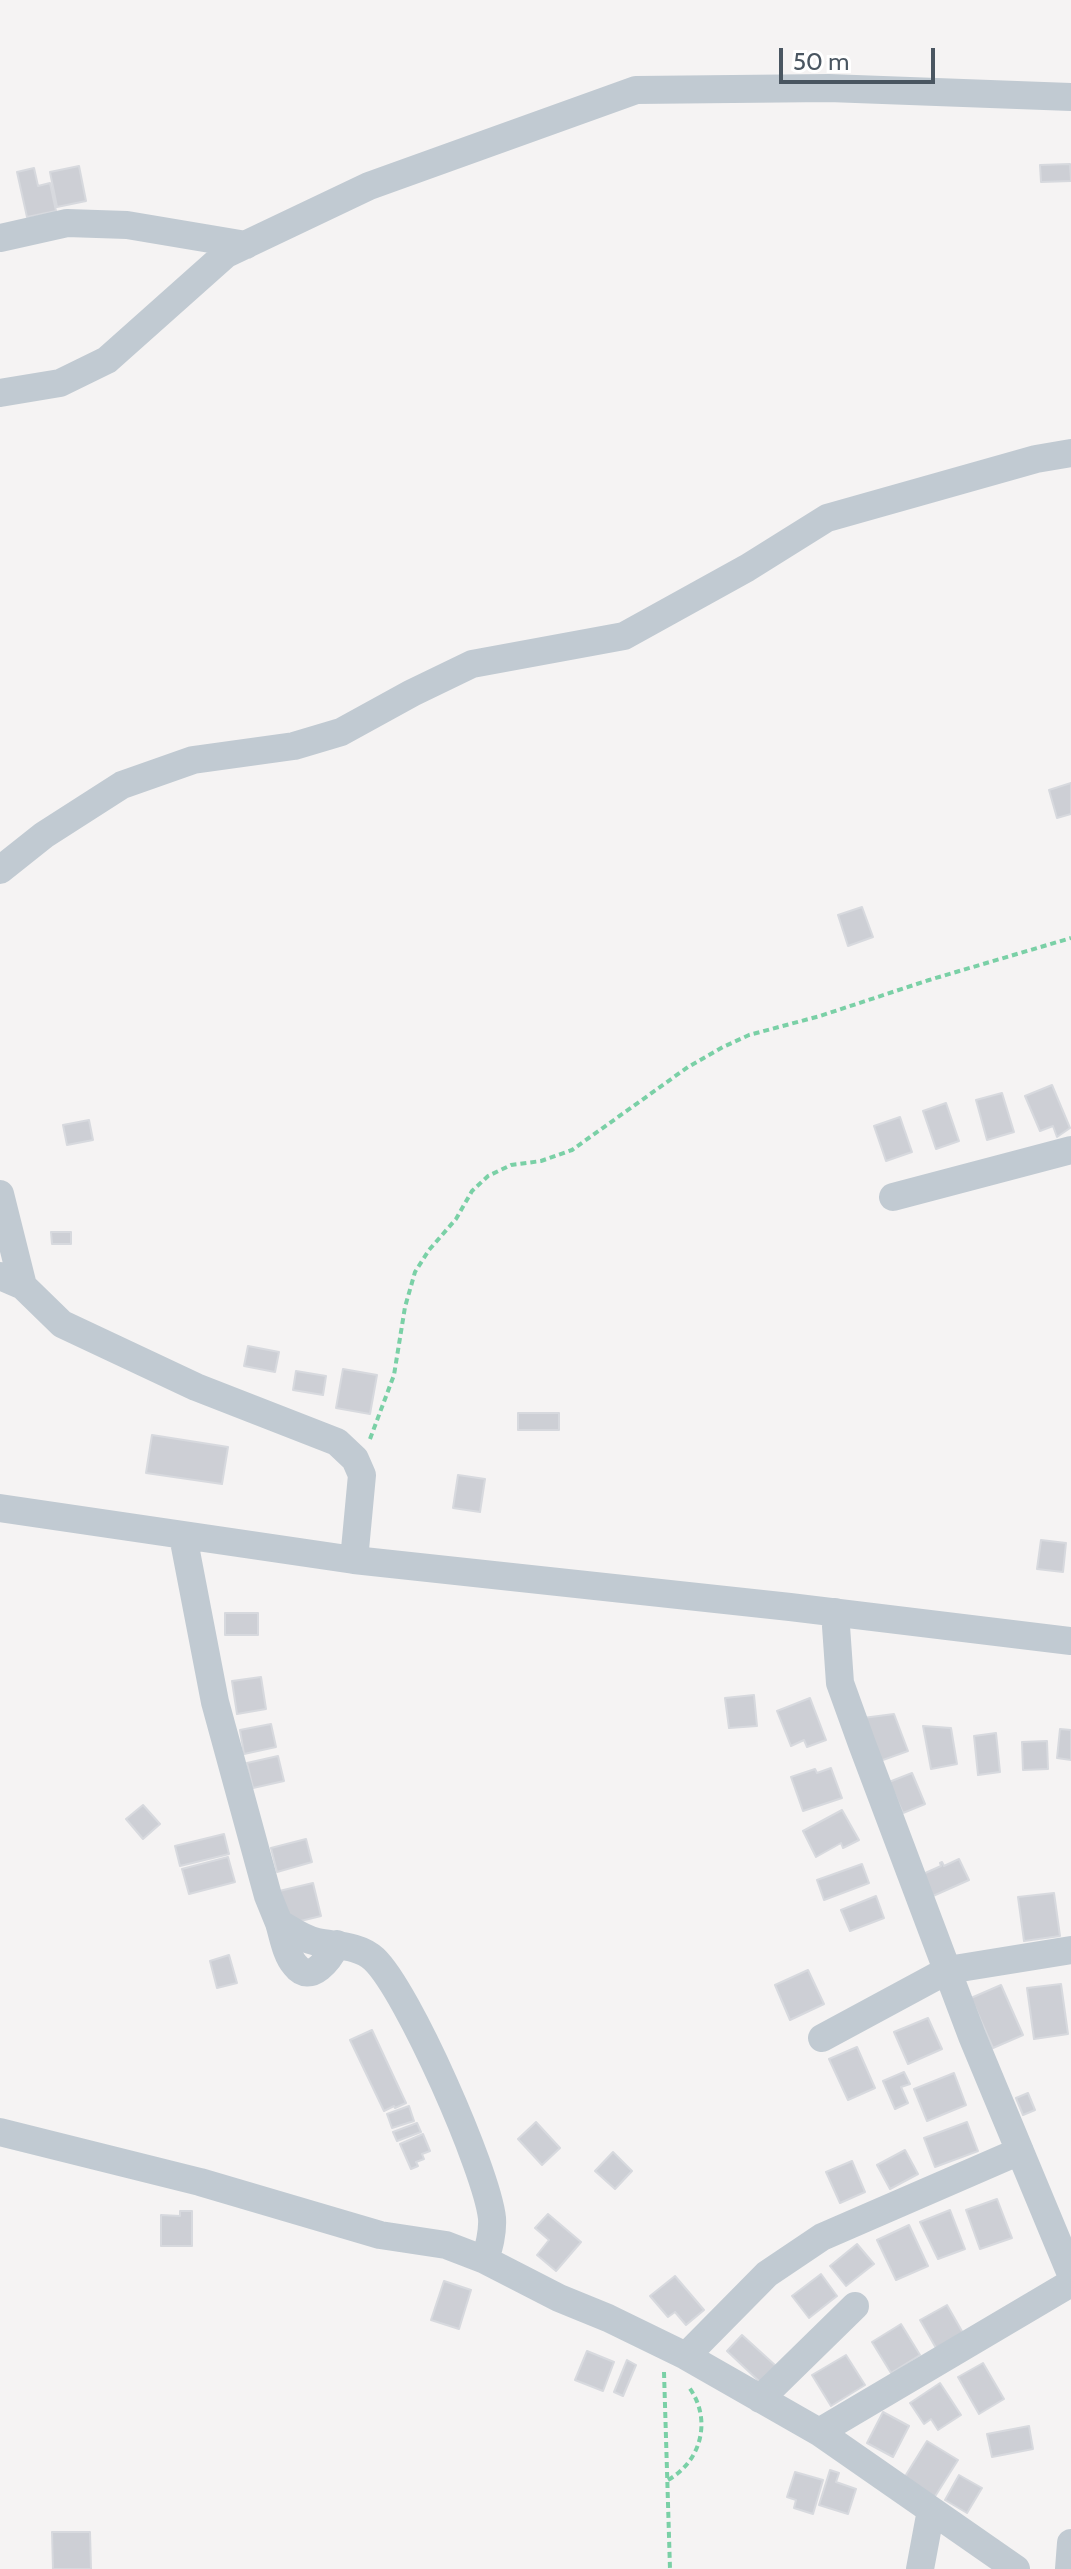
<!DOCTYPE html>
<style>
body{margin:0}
#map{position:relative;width:1071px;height:2569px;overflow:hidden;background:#f5f3f3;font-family:Cabin,sans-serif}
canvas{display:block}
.scale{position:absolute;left:779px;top:48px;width:156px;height:36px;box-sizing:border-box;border:4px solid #4a5661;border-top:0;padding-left:10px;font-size:24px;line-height:28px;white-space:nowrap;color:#4a5661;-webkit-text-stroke:6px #fff;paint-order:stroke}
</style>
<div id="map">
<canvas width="1071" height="2569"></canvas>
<div class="scale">50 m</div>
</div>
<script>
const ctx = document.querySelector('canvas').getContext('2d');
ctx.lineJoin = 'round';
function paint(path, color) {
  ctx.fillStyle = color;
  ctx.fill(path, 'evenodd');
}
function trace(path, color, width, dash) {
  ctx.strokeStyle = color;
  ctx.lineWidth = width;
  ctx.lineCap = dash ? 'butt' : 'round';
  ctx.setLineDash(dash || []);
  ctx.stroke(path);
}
const building = new Path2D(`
 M1070,164L1071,181L1041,182L1040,165Z
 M79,166L86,201L57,207L50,172Z
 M34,168L38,186L50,183L56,211L27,217L17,172Z
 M1071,783V814L1057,818L1049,790Z
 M862,907L873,937L848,946L838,915Z
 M1052,1085L1070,1128L1057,1137L1053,1126L1040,1131L1025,1096Z
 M1002,1093L1014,1132L987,1140L976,1100Z
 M946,1103L959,1141L936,1149L923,1111Z
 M900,1117L912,1152L886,1161L874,1126Z
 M89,1120L93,1140L67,1145L63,1125Z
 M51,1232H71V1244H52Z
 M248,1346L279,1352L275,1372L244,1366Z
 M343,1369L377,1375L370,1414L336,1408Z
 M296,1371L326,1376L323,1395L293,1390Z
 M518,1413H559V1430H518Z
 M152,1435L228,1447L222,1484L146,1473Z
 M458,1475L485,1479L480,1512L453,1508Z
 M1041,1540L1066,1543L1063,1572L1037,1569Z
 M225,1613H258V1635H225Z
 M261,1677L266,1709L237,1714L232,1681Z
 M754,1695L757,1726L729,1728L725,1698Z
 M810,1698L826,1740L807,1747L804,1740L791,1746L777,1711Z
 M894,1714L908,1751L880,1761L863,1718Z
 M271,1724L276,1747L244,1754L240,1730Z
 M923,1726L951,1728L957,1764L931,1769Z
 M1060,1729L1071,1730V1760L1057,1758Z
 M996,1733L1000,1772L978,1775L974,1736Z
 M1047,1741L1048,1769L1023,1770L1022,1742Z
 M278,1756L284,1781L253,1788L247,1763Z
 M831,1768L842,1798L803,1811L791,1777L815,1769L817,1773Z
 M912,1773L925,1804L903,1813L889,1782Z
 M143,1805L160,1824L143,1839L126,1819Z
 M842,1810L859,1840L843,1848L841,1843L816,1857L803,1831Z
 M224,1834L229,1854L180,1866L175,1846Z
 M306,1839L312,1862L277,1872L271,1848Z
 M228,1857L235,1882L189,1894L182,1869Z
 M959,1859L969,1880L933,1896L923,1874L941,1866L940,1863L942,1862L944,1866Z
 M862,1864L869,1883L824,1900L817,1880Z
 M313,1883L321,1916L284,1925L275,1892Z
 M1054,1893L1060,1936L1024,1941L1018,1897Z
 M876,1896L884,1918L850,1931L841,1910Z
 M229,1955L237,1983L217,1988L210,1961Z
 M808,1970L824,2004L790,2020L775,1985Z
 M1061,1984L1068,2034L1034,2039L1027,1988Z
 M1001,1985L1023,2035L993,2048L971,1998Z
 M928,2018L942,2049L908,2064L894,2032Z
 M372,2030L406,2103L395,2108L394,2106L384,2111L350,2040Z
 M857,2047L875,2088L848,2100L829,2059Z
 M904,2072L910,2084L901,2087L908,2103L895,2109L883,2081Z
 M954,2073L966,2105L927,2121L914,2089Z
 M1028,2093L1035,2110L1023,2115L1016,2098Z
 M409,2106L414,2121L392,2128L387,2114Z
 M536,2122L560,2148L542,2165L518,2139Z
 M967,2122L978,2151L935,2167L924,2138Z
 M417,2123L421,2132L397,2141L393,2132Z
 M423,2134L430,2151L422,2154L424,2159L416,2162L418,2166L411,2169L400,2144Z
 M905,2150L918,2174L890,2189L877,2165Z
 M613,2152L632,2171L615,2189L595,2171Z
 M852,2161L865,2192L840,2203L826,2172Z
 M997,2199L1012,2238L980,2249L966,2210Z
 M950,2210L965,2249L938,2259L920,2222Z
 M180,2211H192V2246H161V2215L180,2216Z
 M548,2214L581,2242L556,2271L537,2255L549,2240L535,2228Z
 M909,2225L928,2266L896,2280L877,2240Z
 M857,2244L874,2264L846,2286L830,2266Z
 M821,2274L837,2296L809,2318L792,2296Z
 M675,2276L704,2310L686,2325L675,2312L668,2317L650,2296Z
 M444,2281L471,2290L459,2329L431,2320Z
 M947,2305L963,2333L936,2348L920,2320Z
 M901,2324L920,2355L891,2373L872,2342Z
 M742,2335L776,2366L761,2383L727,2351Z
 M587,2351L614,2362L603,2391L575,2380Z
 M846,2355L865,2385L831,2406L812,2375Z
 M627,2360L636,2365L623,2396L614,2392Z
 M983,2363L1004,2399L979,2414L958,2377Z
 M940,2383L961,2415L938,2430L931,2419L924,2424L910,2403Z
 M883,2412L909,2426L893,2457L867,2443Z
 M1029,2426L1033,2449L992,2457L987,2434Z
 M927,2441L958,2460L934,2498L904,2478Z
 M830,2470L839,2473L836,2482L856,2489L848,2514L819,2505Z
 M795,2472L823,2480L813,2514L794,2508L796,2500L787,2497Z
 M959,2475L982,2488L967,2513L945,2500Z
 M52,2532H90L91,2569H53Z`);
const path = new Path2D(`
 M370,1439L394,1375L405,1307L415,1272L429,1250L456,1219L472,1191L488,1176L511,1165L541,1161L572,1150L688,1067L723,1047L749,1035L820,1016L929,980L1071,938
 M664,2372L670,2569
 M668,2480C703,2460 712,2417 688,2386`);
const minor = new Path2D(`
 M0,238L67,223L127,225L246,245
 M0,393L60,383L107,360L226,254L369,186L636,90L829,88L1071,97
 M0,870L44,835L122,785L193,760L294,746L341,732L412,693L472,664L624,636L747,568L827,518L1036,459L1071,453
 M0,1194L23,1286
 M893,1197L1071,1150
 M0,1276L23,1286L62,1324L196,1387L337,1442L355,1459L362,1475L354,1560
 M0,1508L354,1560L790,1607L1071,1641
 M183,1536L215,1702L268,1896L279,1923C291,1930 303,1939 317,1942C336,1946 359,1945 374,1959C408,1991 487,2171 492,2218C493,2233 489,2247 485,2260
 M835,1612L840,1683L862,1744L972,2036L1071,2274
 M279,1923C283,1936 286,1955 295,1965C311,1986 330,1958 337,1944
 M822,2038L948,1970L1071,1950
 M0,2132L200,2182L380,2235L446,2245L485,2260L559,2298L608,2318L686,2356L819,2432L1016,2569
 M686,2356L767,2274L822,2237L1020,2151
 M760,2399L855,2306
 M819,2432L1071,2283
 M920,2569L931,2510
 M1069,2569L1071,2543`);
paint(building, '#cdcfd5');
trace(building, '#d7d9de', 2);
trace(path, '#7ad0a6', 4, [6, 4]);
trace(minor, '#c1cad2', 28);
</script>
